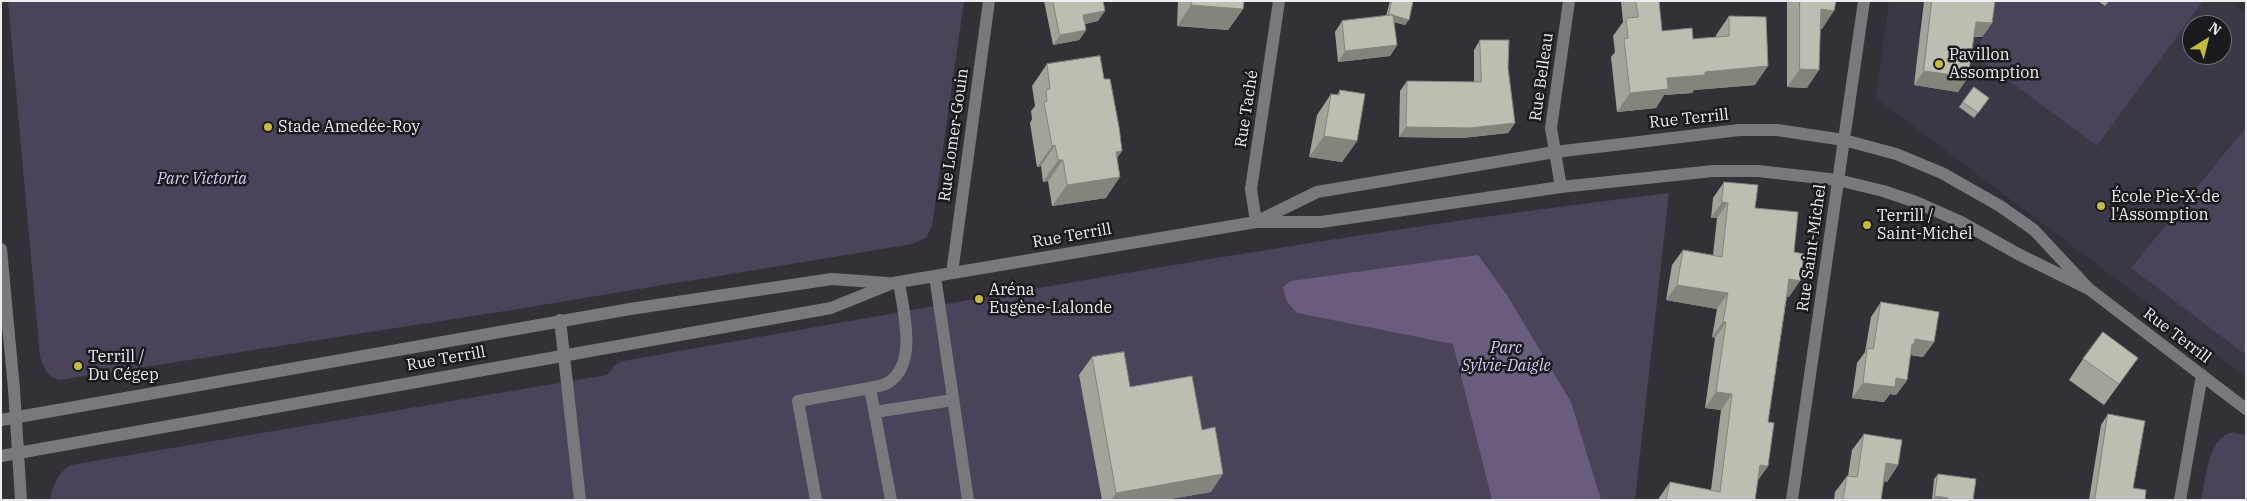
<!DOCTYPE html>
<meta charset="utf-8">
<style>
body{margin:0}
#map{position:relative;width:2247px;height:501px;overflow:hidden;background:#333038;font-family:"IBM Plex Serif",serif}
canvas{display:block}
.frame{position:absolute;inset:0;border:2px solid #efedf2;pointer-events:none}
.north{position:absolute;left:2182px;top:15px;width:50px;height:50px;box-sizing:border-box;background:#1a191d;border:1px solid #6f6e72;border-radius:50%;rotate:36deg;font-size:14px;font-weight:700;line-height:20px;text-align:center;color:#efedf2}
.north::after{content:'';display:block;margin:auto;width:18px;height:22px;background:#c5bc3d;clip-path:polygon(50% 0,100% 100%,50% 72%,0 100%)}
</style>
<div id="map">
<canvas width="2247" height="501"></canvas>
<div class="frame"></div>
<div class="north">N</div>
</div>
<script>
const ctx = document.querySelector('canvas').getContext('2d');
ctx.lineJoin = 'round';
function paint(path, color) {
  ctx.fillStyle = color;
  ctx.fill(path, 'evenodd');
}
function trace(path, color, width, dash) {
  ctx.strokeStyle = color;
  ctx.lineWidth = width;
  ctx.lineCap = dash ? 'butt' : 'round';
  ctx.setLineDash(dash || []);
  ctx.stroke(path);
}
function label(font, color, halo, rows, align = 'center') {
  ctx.font = font + ' "IBM Plex Serif",serif';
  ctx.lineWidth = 5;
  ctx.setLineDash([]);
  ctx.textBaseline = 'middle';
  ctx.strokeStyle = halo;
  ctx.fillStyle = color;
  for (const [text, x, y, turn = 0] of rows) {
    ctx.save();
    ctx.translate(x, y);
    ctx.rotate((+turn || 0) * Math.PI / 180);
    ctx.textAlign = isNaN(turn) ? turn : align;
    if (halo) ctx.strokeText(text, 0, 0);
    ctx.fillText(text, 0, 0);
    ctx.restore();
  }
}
const built = new Path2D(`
 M1889,1H1923L1919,30L1982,39L1979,59L2097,146L2203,1H2230L2246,13V127L2132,268L2246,355V377L1876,98ZM2192,25H2222V55H2192Z`);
const green = new Path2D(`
 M8,1H964L932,226L926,238L912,244L512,310L60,380C47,376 44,369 40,357Z
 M1987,1H2098L2105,6L2109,1H2203L2097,146L1979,59Z
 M2246,127V355L2131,268Z
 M1669,193L1635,500H50C52,486 58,472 71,465L607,375L616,364L623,361C971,300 1318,235 1669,193Z
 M2233,432L2246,436V500H2201C2206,479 2208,436 2233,432Z`);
const forest = new Path2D(`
 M1478,255L1507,295L1571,402L1601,500H1492L1453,344L1297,313L1287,302L1283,287L1291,281Z`);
const minor = new Path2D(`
 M1561,187L1551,128L1569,1
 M1258,221L1317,192L1555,152L1739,130H1777L1844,140L1896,154L1942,173L2000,206L2034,230L2089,289L2246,409
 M1256,222L1251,189L1279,1
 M1,249L14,389L21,500
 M952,273L989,1
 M935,276L968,500
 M560,320L580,500
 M870,388C876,386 884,386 889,382C918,363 903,310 899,282
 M875,412L953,400
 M1,420L630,309L832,279L888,283
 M1,456L831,308L893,283L1256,222H1321L1561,187L1713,171H1758L1838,180L1883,191L1916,202L1961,222L2018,254L2089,289
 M816,500L798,401L870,388L891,500
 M1792,500L1864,1
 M2180,500L2202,375`);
const wall = new Path2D(`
 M1044,1H1103L1098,21L1085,24L1086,30L1079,40L1053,45Z
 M1178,1H1244L1243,9L1228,30L1177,26Z
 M1390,1H1413L1405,25L1394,22L1397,45L1390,56L1338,62L1335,32L1342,21L1386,16Z
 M1621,1H1666L1659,2L1662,31L1693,39L1716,37V35L1729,16L1755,85L1694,90L1692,93L1664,95L1656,108L1617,112L1611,57L1615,52L1613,36L1623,22Z
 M1787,1H1836L1822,29H1820L1807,88L1787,87Z
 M1924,1H1995L1992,23L1982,37H1974L1968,77L1958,92L1914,85Z
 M2098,1H2109L2105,6Z
 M1480,40L1515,123L1508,133L1462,138L1399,137L1400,91L1407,81L1474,82V50Z
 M1047,64L1117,158L1106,198L1052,206L1048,181L1043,182L1041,166L1037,167L1030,123L1032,119L1031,111L1035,106L1032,86Z
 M1974,87L1989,98L1974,118L1959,107Z
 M1340,90L1357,141L1342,162L1309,157L1317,115L1331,94L1337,95Z
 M1724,182L1755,208L1789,297L1787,296L1768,422V466L1758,479L1755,500H1658L1659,498L1670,482L1711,490L1721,410L1705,408L1715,338L1712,337L1717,309L1666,300L1672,265L1683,250L1713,255L1717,218H1711L1713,198Z
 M1881,302L1934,342L1923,357L1910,355L1907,380L1896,395L1890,394L1884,402L1852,398L1857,363L1865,352L1871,317Z
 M1092,357L1130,387L1211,492L1164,500H1102L1079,375Z
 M2138,358L2104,405L2069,380L2083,359Z
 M2108,414L2133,488L2145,500H2089L2101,425Z
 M1864,434L1898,465L1887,482L1884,481L1881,500H1834L1835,492L1847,476H1848L1852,450Z
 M1938,474L1973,500H1932L1934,479Z`);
const shadedWall = new Path2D(`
 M1191,5L1243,9L1228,30L1177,26Z
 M1821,9L1834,11L1822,29L1808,27Z
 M1105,11L1098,21L1075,25L1083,15Z
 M1389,14L1409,20L1405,25L1385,20Z
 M1976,22L1992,23L1982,37L1966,36Z
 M1086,30L1079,40L1053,45L1060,35Z
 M1397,45L1390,56L1338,62L1345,51Z
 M1768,66L1755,85L1694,90L1692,93L1664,95L1656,108L1617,112L1630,93L1667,78L1705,72Z
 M1800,69L1819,70L1807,88L1787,87Z
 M1924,71L1968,77L1958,92L1914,85Z
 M1515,123L1508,133L1462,138L1399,137L1406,127Z
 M1324,136L1357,141L1342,162L1309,157Z
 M1055,145L1041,166L1037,167L1052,146Z
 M1122,151L1108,172L1116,152Z
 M1058,160H1063L1048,181L1043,182Z
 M1120,177L1106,198L1052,206L1067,185Z
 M1722,202L1728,203L1717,218H1711Z
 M1789,279L1800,281L1789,297L1778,295Z
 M1677,285L1728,293L1717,309L1666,300Z
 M1723,322H1726L1715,338L1712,337Z
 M1915,339L1934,342L1923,357L1907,354L1904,359Z
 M1896,378L1907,380L1896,395L1890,394L1884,402L1852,398L1863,383Z
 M1716,392L1732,394L1721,410L1705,408Z
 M1886,463L1898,465L1887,482L1875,480Z
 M1760,465L1768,466L1757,482Z
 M1223,474L1211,492L1164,500H1111L1116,493Z
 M1935,496L1948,498L1947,500H1933Z`);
const building = new Path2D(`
 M1053,1H1103L1105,11L1083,15L1086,30L1060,35Z
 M1192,1H1244L1243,9L1191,5Z
 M1392,1H1413L1409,20L1389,14Z
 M1636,1H1659L1662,31L1692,28L1693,39L1729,36V16L1766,17L1768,66L1705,72V75L1667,78L1668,89L1630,93L1624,39L1628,38L1626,18L1638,17Z
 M1800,1H1836L1834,11L1821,9L1819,70L1800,69Z
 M1932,1H1995L1992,23L1976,22L1968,77L1924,71Z
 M1393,15L1397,45L1345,51L1342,21Z
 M1480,40H1509L1508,68L1515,123L1469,128L1406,127L1407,81L1481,82Z
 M1100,56L1104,79H1110L1119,127L1122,151L1116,152L1120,177L1067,185L1063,160H1058L1055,145L1052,146L1044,102L1047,101L1046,90L1050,89L1047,64Z
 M1974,87L1989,98L1978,113L1963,102Z
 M1340,90L1365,94L1357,141L1324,136L1331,94L1339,95Z
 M1724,182L1758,185L1755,208L1798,212L1794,252L1804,254L1800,281L1789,279L1768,422L1774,423L1768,466L1760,465L1755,500H1666L1670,482L1720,492L1732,394L1716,392L1726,322H1723L1728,293L1677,285L1683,250L1722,257L1728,203L1722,202Z
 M1881,302L1939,312L1934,342L1915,339L1914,344H1912L1907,380L1896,378L1895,387L1863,383L1867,348L1873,349Z
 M2103,332L2138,358L2119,384L2083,359Z
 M1124,352L1130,387L1192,376L1202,430L1215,427L1223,474L1116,493L1092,357Z
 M2108,414L2145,421L2133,488L2146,490L2145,500H2095Z
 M1864,434L1902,440L1898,465L1886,463L1881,500H1851L1843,499L1847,476L1857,477Z
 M1938,474L1976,479L1973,500H1948V498L1935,496Z`);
const markers = [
 [1939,64,5,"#c5bc3d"],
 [268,127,5,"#c5bc3d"],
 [2101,206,5,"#c5bc3d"],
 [1867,225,5,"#c5bc3d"],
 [979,299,5,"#c5bc3d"],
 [78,366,5,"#c5bc3d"]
];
const poiNames = [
 ["Pavillon",1949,55],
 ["Assomption",1949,73],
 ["Stade Amedée-Roy",278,127],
 ["École Pie-X-de",2111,197],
 ["l'Assomption",2111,215],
 ["Terrill /",1877,216],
 ["Saint-Michel",1877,234],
 ["Aréna",989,290],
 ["Eugène-Lalonde",989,308],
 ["Terrill /",88,357],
 ["Du Cégep",88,375]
];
const streetNames = [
 ["Rue Belleau",1542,77,-82],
 ["Rue Taché",1247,109,-81],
 ["Rue Terrill",1689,119,-6],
 ["Rue Lomer-Gouin",954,135,-82],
 ["Rue Terrill",1072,236,-10],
 ["Rue Saint-Michel",1812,248,-82],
 ["Rue Terrill",2177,336,37],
 ["Rue Terrill",446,359,-10]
];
const parkNames = [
 ["Parc Victoria",202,179],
 ["Parc",1506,348],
 ["Sylvie-Daigle",1506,366]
];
paint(built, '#3c3745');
paint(green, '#4b4359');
paint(forest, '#695c7d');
trace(minor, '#79787c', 12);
paint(wall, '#a3a399');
paint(shadedWall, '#84847d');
paint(building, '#bdbdb2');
trace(building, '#84847d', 1);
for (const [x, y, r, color] of markers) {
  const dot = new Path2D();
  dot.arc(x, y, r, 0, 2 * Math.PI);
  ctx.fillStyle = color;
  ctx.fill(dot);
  trace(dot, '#1a191d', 2);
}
label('16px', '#efedf2', '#1a191d', poiNames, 'left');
label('16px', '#efedf2', '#1a191d', streetNames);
label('italic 16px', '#ddcaf9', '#1a191d', parkNames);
</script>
